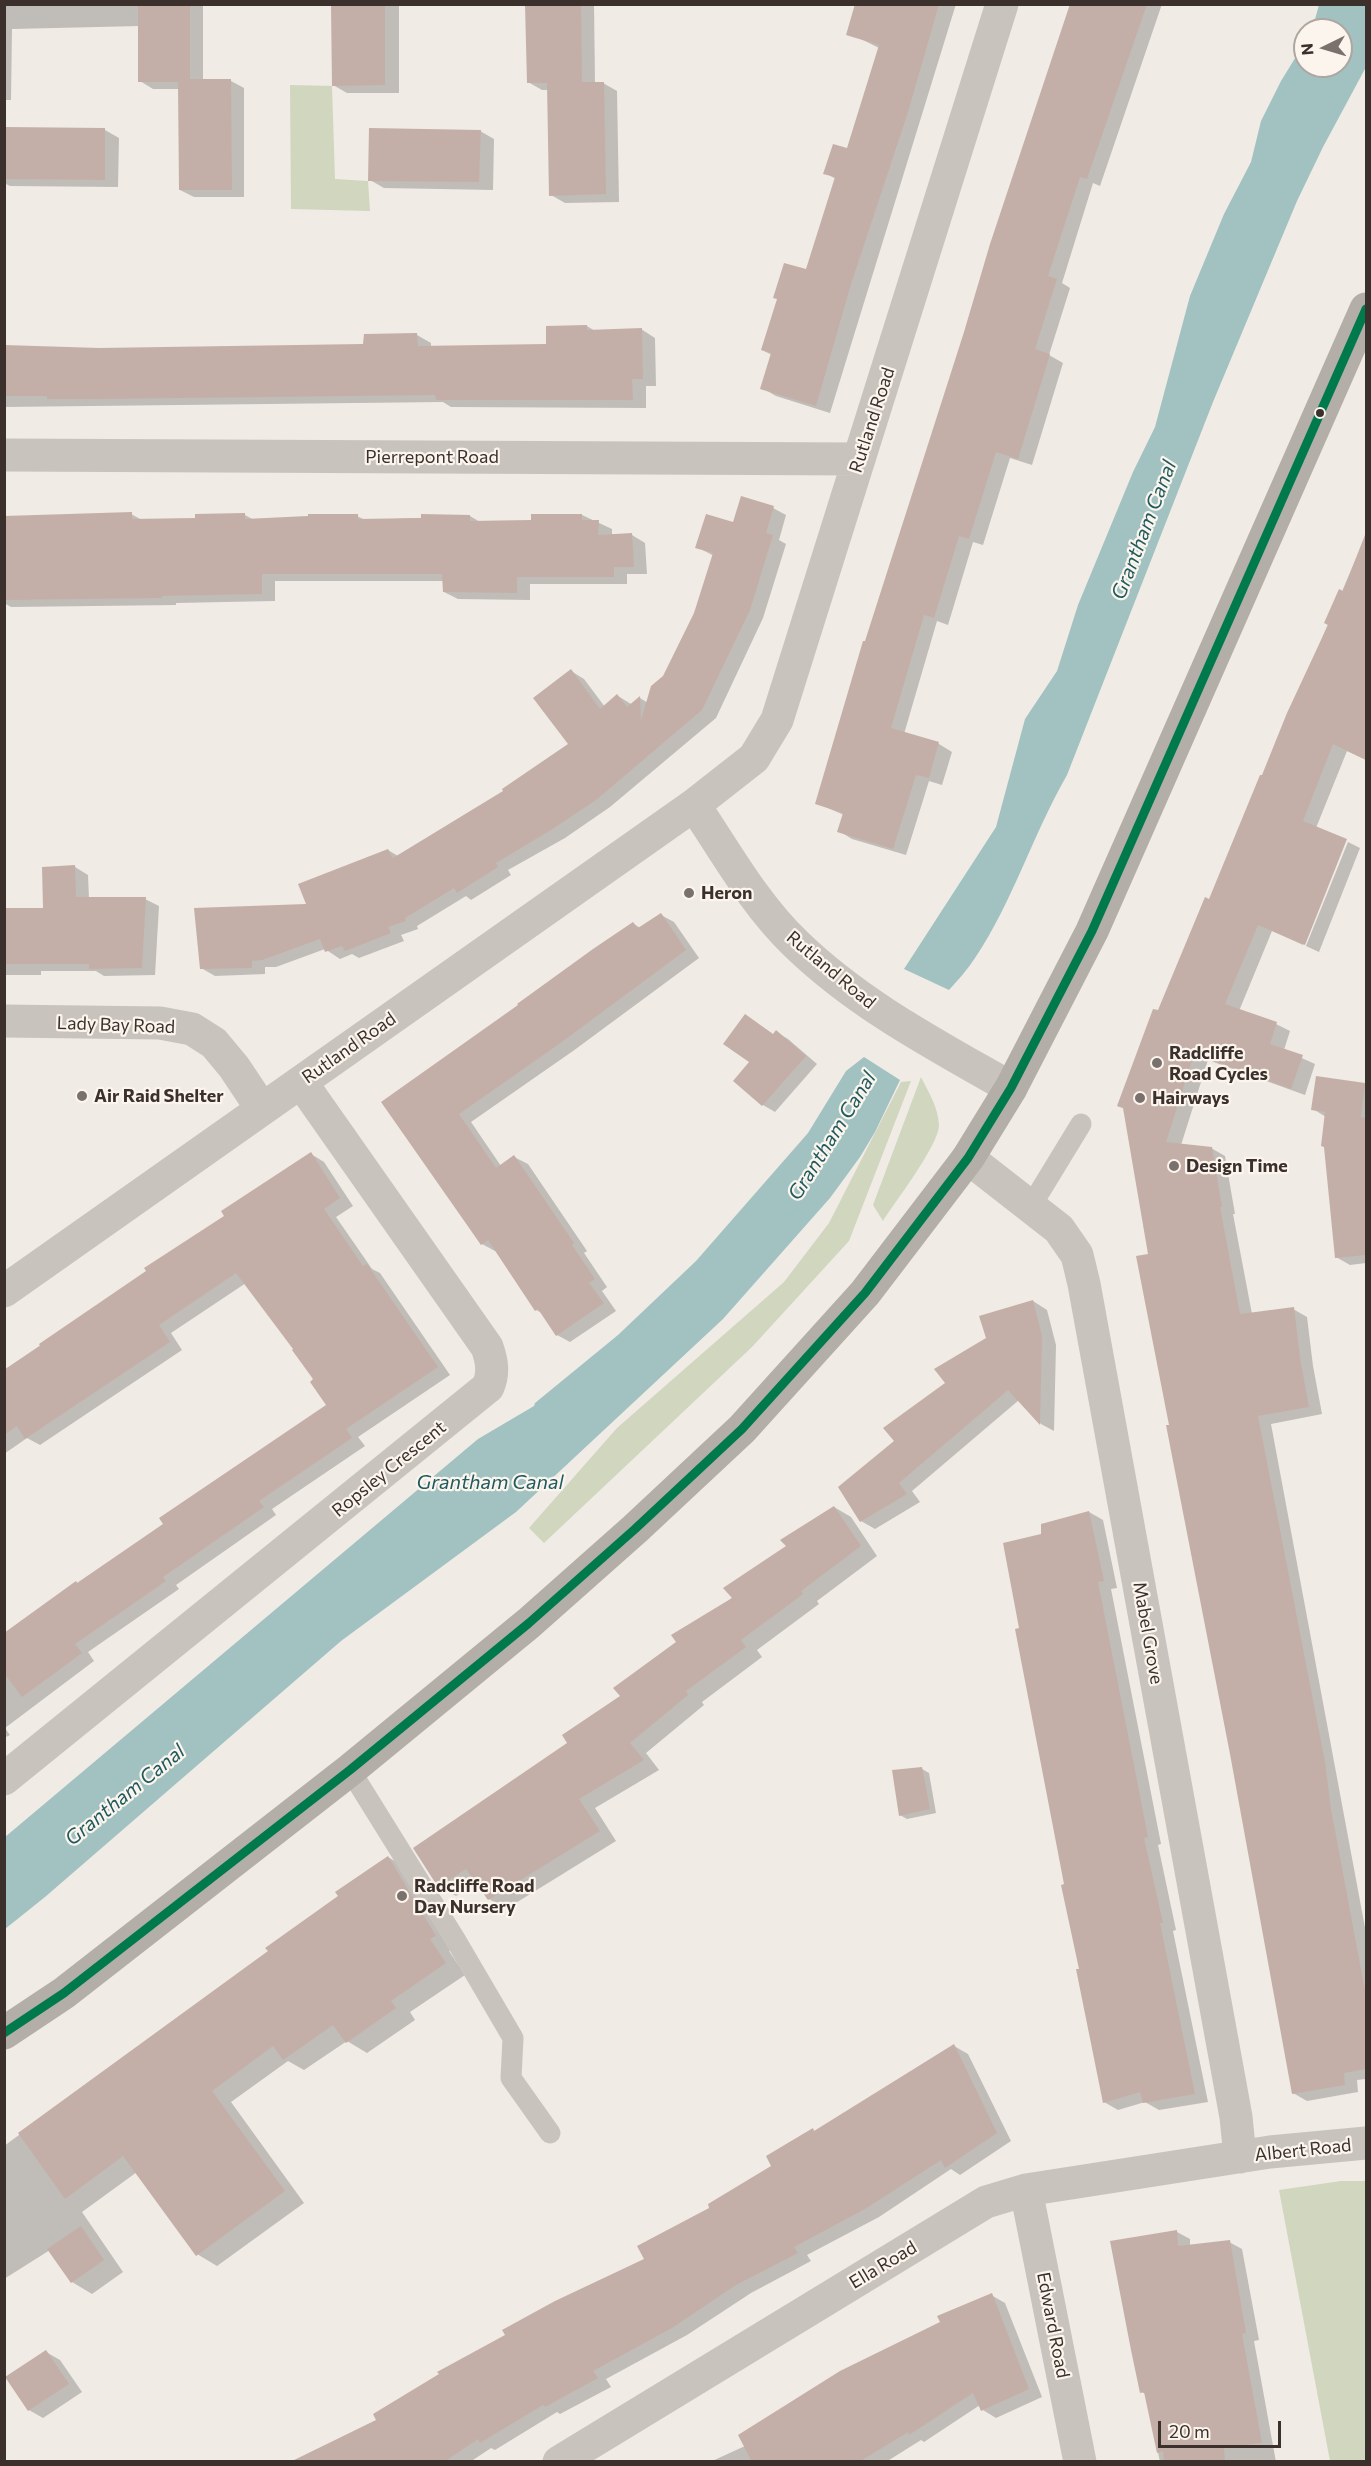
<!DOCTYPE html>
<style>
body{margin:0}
#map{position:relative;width:1371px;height:2466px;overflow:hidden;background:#f0ebe5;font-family:Commissioner,sans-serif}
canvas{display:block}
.frame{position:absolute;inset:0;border:6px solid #3b302b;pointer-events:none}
.north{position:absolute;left:1293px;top:18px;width:60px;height:60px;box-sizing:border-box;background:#fbf5ee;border:2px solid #aea6a0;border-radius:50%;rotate:265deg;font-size:16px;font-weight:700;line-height:24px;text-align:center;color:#3b302b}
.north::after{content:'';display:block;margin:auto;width:21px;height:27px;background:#7a716c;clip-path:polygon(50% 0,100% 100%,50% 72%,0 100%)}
.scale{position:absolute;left:1158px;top:2421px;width:123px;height:27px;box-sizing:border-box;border:3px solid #3b302b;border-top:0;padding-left:8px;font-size:18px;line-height:21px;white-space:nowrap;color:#3b302b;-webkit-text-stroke:4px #fbf5ee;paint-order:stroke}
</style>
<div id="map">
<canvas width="1371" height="2466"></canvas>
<div class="frame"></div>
<div class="north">N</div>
<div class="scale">20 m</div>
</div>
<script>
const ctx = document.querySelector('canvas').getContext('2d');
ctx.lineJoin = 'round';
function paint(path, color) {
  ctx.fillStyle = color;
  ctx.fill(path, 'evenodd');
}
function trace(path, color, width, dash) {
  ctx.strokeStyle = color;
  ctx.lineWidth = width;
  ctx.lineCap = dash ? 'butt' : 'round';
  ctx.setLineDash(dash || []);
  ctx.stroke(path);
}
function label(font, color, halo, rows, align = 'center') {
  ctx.font = font + ' Commissioner,sans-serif';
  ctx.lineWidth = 4.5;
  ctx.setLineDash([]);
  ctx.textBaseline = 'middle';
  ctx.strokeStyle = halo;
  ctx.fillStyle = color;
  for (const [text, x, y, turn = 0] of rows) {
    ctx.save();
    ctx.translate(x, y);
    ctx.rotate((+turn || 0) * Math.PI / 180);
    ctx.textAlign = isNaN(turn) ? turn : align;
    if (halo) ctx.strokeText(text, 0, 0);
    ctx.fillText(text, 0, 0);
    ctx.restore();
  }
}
const green = new Path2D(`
 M290,85L332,86L335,179L368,181L370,211L291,209Z
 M921,1077C929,1093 938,1107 939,1125C939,1145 895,1202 883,1221L873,1205Z
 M911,1081L849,1241L752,1347L544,1543L529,1528L617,1428L784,1282L829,1223L901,1082Z
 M1341,2181H1366V2461H1330L1279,2190Z`);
const water = new Path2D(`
 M1319,5H1366V67L1323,147L1297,201L1213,402L1067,775C1033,834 1013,901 975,958C968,969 958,980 949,990L904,969L996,827L1025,719L1057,671L1078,605L1133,472L1155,427L1190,296L1224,214L1251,162L1261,121L1281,81L1305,42V66H1341V30H1312Z
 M864,1057L900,1080L875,1132L860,1157L830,1198L723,1319L516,1512L341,1641L45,1897L5,1929V1837L478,1439L534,1406L535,1403L618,1335L696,1261L808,1133L846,1071Z`);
const shadow = new Path2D(`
 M4,4H203V81H231L244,88V197H194L180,190V89H153L140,81V26L12,29L11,100H4Z
 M333,4H399V93H347L333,85Z
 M527,4H594L595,83H603L617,91L619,202L565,203L551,195L548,90H542L528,82Z
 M878,4H956L830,413L776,396L762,388L772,355L762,350L807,271L836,179L825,173L848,150L879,48L857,37Z
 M1071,4H1162L1100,186L1093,183L1062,283L1070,288L1049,355L1063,363L1032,465L1010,458L983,545L973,542L948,625L937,621L904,734L939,744L952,752L942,785L929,781L906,855L852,839L839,831L844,815L816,803Z
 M4,129L105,130L119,138L118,187L10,186L4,183Z
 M480,131L494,139L493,190L384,188L370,180Z
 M587,326L595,331L641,329L655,338L656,386H646V408L451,407L443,402L4,407V347L99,349L365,346L417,335L431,343V347L548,345Z
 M773,508L786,515L779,540L786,544L763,618L716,718L610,807L565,838L508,870L511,875L471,900L466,896L417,926L418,929L401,935L404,941L359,958L352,954L340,959L325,949L276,967H265V974L215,976L201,968L308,906L388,850L398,856L505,791L570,745L571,671L584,679L605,707L618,696L631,704L640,698L648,703L664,677L695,614L714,556L697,547L734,524Z
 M131,514L142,520L196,519L245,515L254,520L357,516L365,520L470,516L480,522L532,521L533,515H582L612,529V536L632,535L645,543L647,574H627V584H530V600L458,599L444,592V581H275V601L176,603V605L11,607L4,603V517Z
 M1366,535V760L1347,751L1316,828L1345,840L1303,945L1272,931L1239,1011L1276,1024L1290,1031L1284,1050L1315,1064L1305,1095L1208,1060L1181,1145L1211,1148L1225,1156L1235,1214H1233L1252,1314L1293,1309L1307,1317L1313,1366L1322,1414L1271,1424L1366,1933V2079L1357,2080L1358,2092L1307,2101L1293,2093L1171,1426L1150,1255L1125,1109L1118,1106L1210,901Z
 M1348,842L1360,848L1319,952L1306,946Z
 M75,867L88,875L89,899H145L159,906L155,975L104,976L96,971H41V975H4V910H45L43,868Z
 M661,915L674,922L699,958L573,1051L471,1122L501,1166L514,1157L528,1164L587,1251L584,1253L607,1287L602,1291L616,1311L570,1342L557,1335L542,1313L536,1310L497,1250L495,1251L482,1244L383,1103L633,924L641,928Z
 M746,1016L774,1035L776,1032L788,1039L817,1064L775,1112L763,1105L735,1081L751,1062Z
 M1365,1084L1366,1085V1263L1350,1265L1336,1257L1326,1117L1313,1109Z
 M311,1154L324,1162L353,1206L336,1217L372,1269L380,1273L450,1375L358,1437L365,1446L272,1509L276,1515L176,1585L179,1589L88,1652L94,1661L5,1728L10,1735L4,1738V1634L76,1582L79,1584L165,1524L328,1406L315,1380L295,1350L246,1283L171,1333L182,1350L40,1445L27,1438L4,1454V1370L148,1272Z
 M1033,1301L1047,1310L1056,1345L1054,1431L1041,1424L1019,1400L912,1491L920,1502L875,1529L861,1521L896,1441L947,1383Z
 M834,1507L851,1517L877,1556L817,1601L819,1604L757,1650L762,1657L702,1702L704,1705L646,1753L659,1770L595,1808L616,1841L506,1909L489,1899L477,1882L456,1896L439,1886L569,1743Z
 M1089,1512L1103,1520L1117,1588L1111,1589L1161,1844L1158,1845L1176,1930L1173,1931L1208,2102L1159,2110L1145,2102L1118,2110L1104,2102L1021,1629L1042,1535Z
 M922,1769L929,1773L936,1813L907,1819L900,1815Z
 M388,1857L408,1869L455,1947L449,1951L465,1975L410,2012L415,2020L367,2053L347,2041L304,2070L288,2061L231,2102L304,2203L217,2266L197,2254L137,2172L82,2212L123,2272L92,2294L72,2282L50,2250L4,2279V2146L270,1951Z
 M954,2046L968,2054L1011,2141L960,2175L951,2169L879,2217L807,2255L811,2261L751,2293L687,2335L606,2379L611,2387L560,2414L557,2412L495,2450L491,2448L470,2462H295L378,2421L646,2260L711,2208L773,2166L813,2130L816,2132Z
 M1177,2232L1190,2239V2246L1229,2242L1242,2249L1259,2340L1254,2341L1276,2462H1160L1146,2394L1141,2392Z
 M991,2295L1005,2303L1042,2397L996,2418L983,2410L980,2405L924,2442L921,2440L886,2462H710L745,2446L942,2323Z
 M46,2352L60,2360L82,2392L43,2418L29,2410Z`);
const building = new Path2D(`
 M138,4H190V79H231L232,190H179L178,82H138Z
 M331,4H385V85L332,86Z
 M525,4H581L582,82H604L606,194L549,196L547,83H527Z
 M855,4H939L908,112L851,284L816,406L760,389L771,353L761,350L777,299L773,298L784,263L806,269L835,177L823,174L833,144L847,148L879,45L846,35Z
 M1070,4H1147L1087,179L1080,177L1048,276L1057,279L1035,349L1050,354L1018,459L996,452L969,539L959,536L934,618L924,615L891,728L939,742L929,778L916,775L893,849L837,832L843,813L815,804L863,641H865L964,332L990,244Z
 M4,127L105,128V180L4,179Z
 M369,128L481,130L479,182L368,181Z
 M587,325V330L642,328L643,379H632L633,400H436L435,395L99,399H47V396H4V345L99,348L363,344L364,334L417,333L418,346L546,344V326Z
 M741,496L774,506L766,533L773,535L750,610L702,710L596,800L551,830L496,863L498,867L457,893L454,888L405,918L406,921L388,927L391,933L345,951L342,946L325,952L320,939L262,960L252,961V968L200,969L194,908L306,904L298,884L388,849L393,858L503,791L502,789L568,744L533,698L571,669L600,709L617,694L627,707L640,696L641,720L651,686L663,676L694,613L713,553L695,548L706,514L733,522Z
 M132,512V519L195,518V514L245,513V519L308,516V514H358V519L421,518V514L470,515V521L531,520V514H582V520H599L598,535L632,533L634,567H614V577H517V593L443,592L442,574H262V594L162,596V598L4,600V516Z
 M1365,535L1366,760L1333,744L1303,821L1347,839L1305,945L1258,925L1225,1004L1277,1022L1270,1044L1303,1055L1291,1089L1194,1054L1166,1142L1212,1147L1222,1207H1220L1240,1314L1294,1307L1300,1358L1309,1407L1258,1416L1325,1762L1331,1809L1366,1996V2069L1344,2073L1345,2085L1292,2094L1230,1754L1166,1425H1169L1136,1256L1148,1254L1123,1108L1117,1106L1153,1009L1158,1010L1205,897L1209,899L1260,775H1262L1287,713L1328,625L1324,623L1339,589L1343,591Z
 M75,865L76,897H146L142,968L89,969V964H4V908H43L42,867Z
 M661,913L686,950L559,1044L459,1114L496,1168L514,1155L574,1243L572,1245L595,1279L589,1283L604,1303L556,1336L538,1309L535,1311L488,1240L481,1245L381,1102L518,1005L517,1004L593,949L633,922L638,928Z
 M745,1014L773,1034L776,1030L806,1056L762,1106L733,1081L749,1062L723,1044Z
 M1316,1076L1365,1083L1361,1117L1366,1118V1255L1335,1258L1324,1147L1321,1146L1325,1112L1311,1110Z
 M311,1152L340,1198L324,1209L363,1266L367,1264L438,1367L346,1429L352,1438L259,1501L264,1507L163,1577L166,1581L75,1644L82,1653L22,1697L4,1673V1633L76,1581L77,1583L163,1524L159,1518L326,1405L310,1382L313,1379L292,1350L293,1349L236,1273L159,1325L170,1342L25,1439L17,1426L4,1435V1370L40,1346L39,1344L146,1271L144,1268L224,1216L221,1211Z
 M1033,1300L1042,1336L1040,1425L1008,1390L899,1483L907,1494L860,1522L838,1487L894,1441L883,1428L945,1383L934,1369L986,1338L979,1316Z
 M834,1506L861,1546L801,1591L803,1594L741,1640L746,1647L686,1691L688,1695L630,1743L644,1760L579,1799L600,1831L488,1900L466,1869L438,1887L413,1848L567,1743L562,1735L620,1696L613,1688L676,1642L671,1635L732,1598L723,1588L786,1546L780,1540Z
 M1089,1511L1104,1581L1098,1582L1148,1837L1144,1838L1163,1923H1160L1195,2094L1143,2103L1140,2092L1103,2103L1076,1969H1079L1061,1885L1064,1884L1015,1629L1019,1628L1003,1543L1041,1534V1524Z
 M922,1767L930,1809L899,1816L892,1770Z
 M388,1856L436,1936L430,1939L446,1963L391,2001L396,2008L346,2043L333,2025L283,2060L273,2046L212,2091L285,2191L196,2256L123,2156L65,2199L18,2133L268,1951L265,1948L338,1896L335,1892Z
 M954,2044L997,2133L945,2168L941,2160L865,2209L794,2247L798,2253L736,2285L672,2328L593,2371L598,2378L545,2407L543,2405L480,2443L478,2439L444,2462H290L376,2420L373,2414L439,2374L437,2372L505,2335L502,2330L555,2301L644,2259L637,2246L709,2208L708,2204L771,2166L766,2156L813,2128L814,2131Z
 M81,2226L104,2260L71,2283L47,2249Z
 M1177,2230L1178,2246L1230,2240L1246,2333L1242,2334L1262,2443L1224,2448L1225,2462H1164L1163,2451L1157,2453L1144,2392L1140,2393L1131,2350L1110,2241Z
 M992,2293L1029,2389L981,2411L973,2393L909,2435L908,2432L859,2462H752L738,2435L840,2371L940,2322L937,2316Z
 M46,2350L69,2384L28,2411L5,2377Z`);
const service = new Path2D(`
 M1031,1206L1081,1124
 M350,1770L455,1939L513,2038L511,2078L550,2133`);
const minor = new Path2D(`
 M4,455L859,459
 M694,805C726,852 754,904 796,944C859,1005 936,1045 1011,1088
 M4,1021L160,1023L192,1029L214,1043L234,1067L262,1109
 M968,1158L1059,1229L1077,1255L1084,1284L1236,2117L1240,2157
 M4,1291L694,805L754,758L777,720L1002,4
 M4,1779L488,1387C494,1373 492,1361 487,1347L301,1082
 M1026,2190L1080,2462
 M559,2462L986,2202L1026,2190L1270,2152L1366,2143`);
const trunk = new Path2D(`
 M4,2033L64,1993L350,1770L529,1623L635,1529L742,1429L865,1293L968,1158L1011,1088L1092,931L1366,309`);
const bus1 = new Path2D(`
 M4,2033L64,1993L350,1770L529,1623L635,1529L742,1429L865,1293L968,1158L1011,1088L1092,931L1366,309`);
const markers = [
 [1320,413,5,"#3b302b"],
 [689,893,6,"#7a716c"],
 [1157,1063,6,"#7a716c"],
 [82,1096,6,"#7a716c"],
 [1140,1098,6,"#7a716c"],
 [1174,1166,6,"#7a716c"],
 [402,1896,6,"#7a716c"]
];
const streetNames = [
 ["Rutland Road",872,420,-72],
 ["Pierrepont Road",432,457],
 ["Rutland Road",831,970,40],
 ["Lady Bay Road",116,1025,2],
 ["Rutland Road",349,1048,-35],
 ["Ropsley Crescent",389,1469,-39],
 ["Mabel Grove",1148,1633,80],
 ["Albert Road",1303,2150,-6],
 ["Ella Road",883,2265,-31],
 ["Edward Road",1053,2325,79]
];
const poiNames = [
 ["Heron",701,893],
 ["Radcliffe",1169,1053],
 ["Road Cycles",1169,1074],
 ["Air Raid Shelter",94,1096],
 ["Hairways",1152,1098],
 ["Design Time",1186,1166],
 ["Radcliffe Road",414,1886],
 ["Day Nursery",414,1907]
];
const waterNames = [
 ["Grantham Canal",1144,530,-69],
 ["Grantham Canal",832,1136,-58],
 ["Grantham Canal",490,1482],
 ["Grantham Canal",125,1795,-39]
];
paint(green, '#d1d6bf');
paint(water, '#a1c2c1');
paint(shadow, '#0003');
paint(building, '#c3afa7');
trace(service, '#c9c3be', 21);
trace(minor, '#c9c3be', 33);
trace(trunk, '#b4aea8', 33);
trace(bus1, '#007a4d', 9);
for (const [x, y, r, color] of markers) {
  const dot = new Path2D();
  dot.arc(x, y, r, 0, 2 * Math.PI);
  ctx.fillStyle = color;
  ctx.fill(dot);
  trace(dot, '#fbf5ee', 2);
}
label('18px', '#3b302b', '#fbf5ee', streetNames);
label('bold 18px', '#3b302b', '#fbf5ee', poiNames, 'left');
label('italic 20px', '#1f5a5e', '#fbf5ee', waterNames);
</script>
